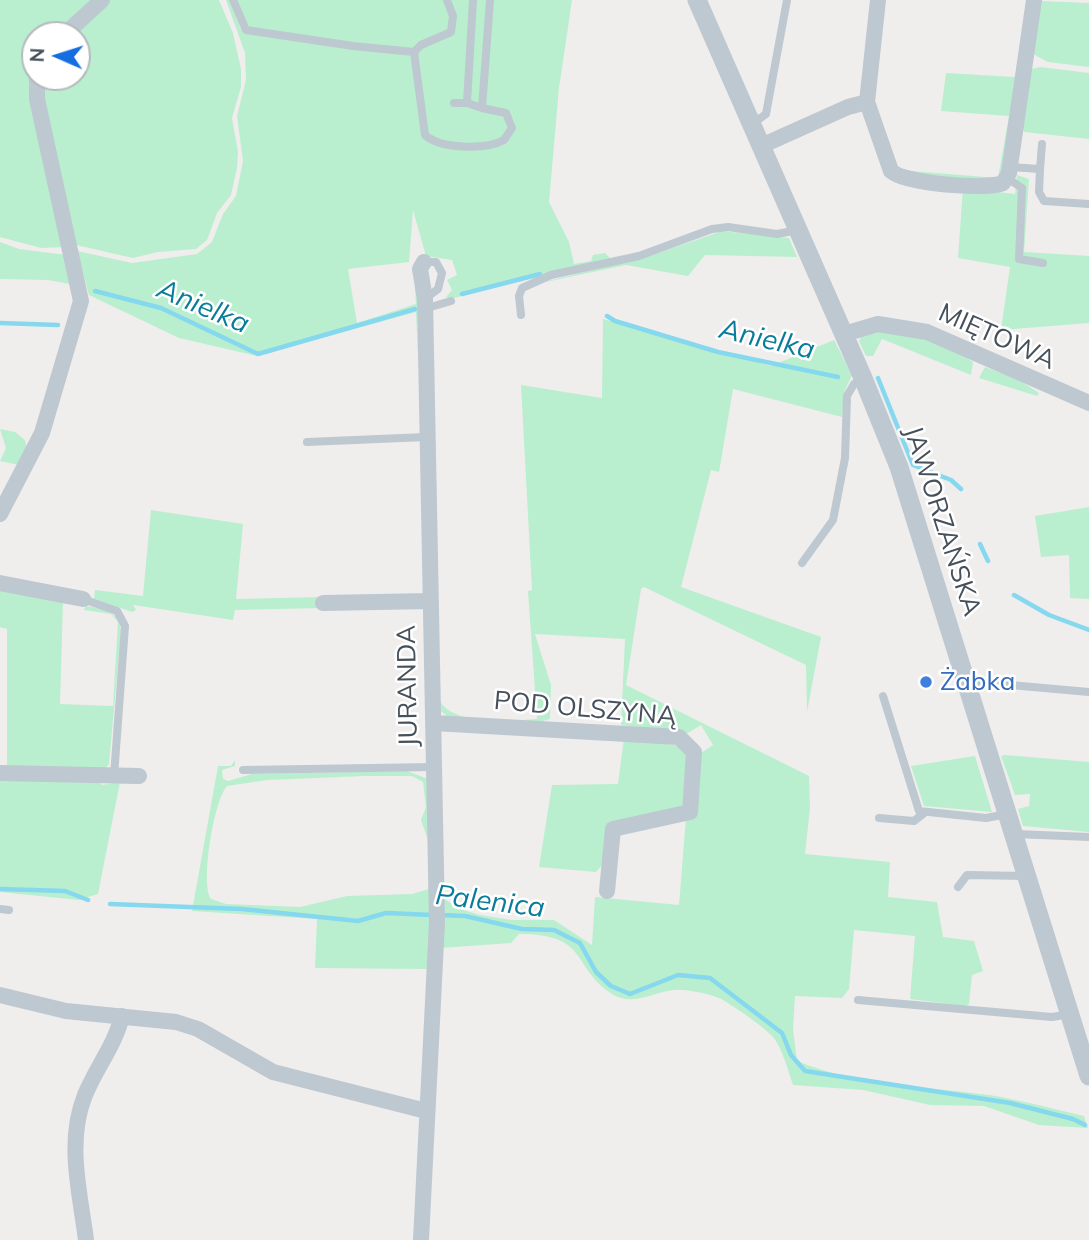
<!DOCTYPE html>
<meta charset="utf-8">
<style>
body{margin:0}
#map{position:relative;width:1089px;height:1240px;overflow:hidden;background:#f0eded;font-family:Mulish,sans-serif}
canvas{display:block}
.north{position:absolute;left:21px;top:21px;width:70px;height:70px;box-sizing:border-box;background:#fff;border:2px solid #b5b9bd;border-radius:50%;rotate:273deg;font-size:19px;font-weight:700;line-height:28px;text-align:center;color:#45505b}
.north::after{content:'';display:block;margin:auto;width:24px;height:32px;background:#146ee2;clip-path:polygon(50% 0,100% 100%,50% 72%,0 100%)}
</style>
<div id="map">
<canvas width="1089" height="1240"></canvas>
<div class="north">N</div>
</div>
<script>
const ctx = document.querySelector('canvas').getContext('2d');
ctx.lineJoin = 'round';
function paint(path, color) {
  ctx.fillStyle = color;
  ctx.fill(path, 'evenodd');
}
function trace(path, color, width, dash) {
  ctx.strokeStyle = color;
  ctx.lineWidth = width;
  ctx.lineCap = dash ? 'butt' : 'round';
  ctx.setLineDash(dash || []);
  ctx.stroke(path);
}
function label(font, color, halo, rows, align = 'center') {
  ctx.font = font + ' Mulish,sans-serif';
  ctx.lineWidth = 5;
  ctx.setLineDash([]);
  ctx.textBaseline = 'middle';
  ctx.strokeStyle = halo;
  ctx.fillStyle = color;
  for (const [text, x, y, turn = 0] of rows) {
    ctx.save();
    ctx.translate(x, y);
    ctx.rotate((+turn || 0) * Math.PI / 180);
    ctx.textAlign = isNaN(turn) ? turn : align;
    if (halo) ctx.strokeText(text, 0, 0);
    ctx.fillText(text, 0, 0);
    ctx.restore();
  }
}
const green = new Path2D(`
 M0,0H96L58,35H35L34,71L64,247L41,248L0,237Z
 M107,0H219L233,33L241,69V87L232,118L238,152L237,168L231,195L217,213L207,240L196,249L158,252L133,258L76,245L40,98L41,77H77V35H70Z
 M226,0H229L241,29L250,35L237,0H572L559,88L549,202L569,242L574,264L591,261L593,255L605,253L611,259L450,299L446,297L452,290L447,280L457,275L452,260L426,256L413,210L409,262L348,269L357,323L416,304L414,274L417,275L418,357L416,312L257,356L179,338L89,295L77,251L132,263L197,254L212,242L223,214L236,196L243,161L237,116L246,80L245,53Z
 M1041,1L1089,3V67L1048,62L1033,54Z
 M1040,67L1089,73V139L1024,132L1021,123L1031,69Z
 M946,73L1014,77L1017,75L1005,170L1000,179L914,176L896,169L881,132L883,131L899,170L998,178L1009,116L941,111Z
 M1017,175L1029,179L1024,252L1089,256V323L1001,330L1010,267L958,258L963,188L1015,194Z
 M722,231L789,238L797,257L705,255L688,276L626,265L531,285L650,256Z
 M0,242L19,249L66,255L70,284L48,280L0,279Z
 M603,319L771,366L834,340L852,375L845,390L842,417L733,389L719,472L711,470L681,587L821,637L807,712L806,665L644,587L641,589L626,685L809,776L810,808L805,854L890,862L888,897L937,902L943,937L974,941L983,971L972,975L969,1004L965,1006L910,999L915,936L854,930L849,989L842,998L795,996L793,1029L797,1061C858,1086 924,1086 989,1095C1021,1100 1053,1109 1084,1116L1088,1128L1039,1125L984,1106L930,1105L863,1090L793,1085C788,1071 784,1054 776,1041C771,1031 732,1005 721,999C710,994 686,989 674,990C653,992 632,1007 612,994C570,966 590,934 519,934L511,943L440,948V895L457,908L480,915L512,920H554L592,945L595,897L679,905L686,818L697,814L701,753L713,745L701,725L688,733L621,725L625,639L535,634L551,685L550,719L538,722L450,718L438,709L440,701C454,726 511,721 537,719L528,591L532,590L521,385L602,398Z
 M887,330L948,346L973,362L971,375L882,339L873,356H866L859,341L861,337Z
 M985,367L1019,380L1039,393L1037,396L979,378Z
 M0,429L15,432L25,440L27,449L19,465L0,461L6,448Z
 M1089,507V599L1070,598L1069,555L1041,557L1035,516Z
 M151,510L243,524L236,599L321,597V608L235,610L233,620L133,605L136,610L132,612L94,599L95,590L143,596Z
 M0,589L63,601L60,704L113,706L118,622L111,614L84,610L86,606C102,609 119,611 121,631L109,764L103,771L7,768V629L0,627Z
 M624,738L683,746L690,754L684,807L616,821L603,864L596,872L539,867L552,785L618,784Z
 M1005,755L1089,762V832L1023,826L1018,809L1029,806L1030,794L1015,795L1001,756Z
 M975,756L992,812L924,806L911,766Z
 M235,760V766L222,770L223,779L228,781L252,774L407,771L428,779L434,957L427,969L315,968L317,919L192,911L218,766H231ZM365,776H412L423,782L426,807L421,820L428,840L429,889L412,894L347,896L300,907L226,904L211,899C200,883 214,800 227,786L267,780Z
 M0,778L98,781L102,785L120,782L98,894L79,900L0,892Z`);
const stream = new Path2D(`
 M95,291L161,308L258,354L415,309
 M462,294L540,274
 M607,316L615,321L718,352L838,377
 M0,323L58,325
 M878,378L913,465L951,480L961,489
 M980,544L988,561
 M1014,595L1049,615L1089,630
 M0,889L65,891L88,900
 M110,904L242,909L358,921L386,913L432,915
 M440,915L465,916L522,929L554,930L580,943L596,972L611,986L630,994L678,975L710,978L782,1033L791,1055L805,1071L1010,1103L1073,1119L1085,1125`);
const service = new Path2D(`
 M233,0L246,30L353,46L414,52L425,135C440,149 486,150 504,140L512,128L506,113L482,108L490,0
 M473,0L467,103L482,108
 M414,52L421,45L451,32L453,16L447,0
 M454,103H467
 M751,125L766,114L787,0
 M1010,167L1040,169L1039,192L1044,201L1089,204
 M1040,169L1042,144
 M1007,178L1022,188L1019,259L1043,263
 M424,262H436L442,273L438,289L426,298
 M424,309L451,301
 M521,315L519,296L522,288L551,275L639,256L712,229L728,227L777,234L798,230
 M307,442L426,437
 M802,563L833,520L845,458L847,396L854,384L863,378
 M83,599L117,611L125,626L114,776
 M968,685L999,684L1089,692
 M883,696L919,811L986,818L1007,814
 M243,770L434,767
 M879,818L914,821L923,814
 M1015,834L1089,837
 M958,887L967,875L1027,876
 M0,909L9,910
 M858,1000L1052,1017L1070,1014`);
const minor = new Path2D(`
 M878,0L867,102L891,171C905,184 986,190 1003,183L1009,173L1034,0
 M64,35L102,0
 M761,146L848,107L867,102
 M844,334L878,324L927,332L1089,403
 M0,514L42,433L81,301L37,99V77
 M0,583L83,599
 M323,603L431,601
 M434,723L679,737L694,752L690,812L613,829L607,891
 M0,773L139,776
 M0,995L66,1011L176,1022L198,1029L273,1072L426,1111
 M86,1240C80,1192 66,1142 85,1095C96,1068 115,1045 122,1016
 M421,1240L437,922L425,299L420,269L424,262`);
const tertiary = new Path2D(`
 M697,0L863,378L899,467L1089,1076`);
const markers = [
 [926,682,7,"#3f7fe0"]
];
const streetNames = [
 ["MIĘTOWA",997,337,24],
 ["JAWORZAŃSKA",942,521,72],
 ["JURANDA",408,686,-91],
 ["POD OLSZYNĄ",585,709,5]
];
const shopNames = [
 ["Żabka",940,682]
];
const waterNames = [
 ["Anielka",203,307,23],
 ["Anielka",767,340,13],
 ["Palenica",490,902,7]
];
paint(green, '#b9efce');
trace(stream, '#85d8ee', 4.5);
trace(service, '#bdc8d0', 8);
trace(minor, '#bdc8d0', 16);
trace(tertiary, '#bdc8d0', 19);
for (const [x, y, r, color] of markers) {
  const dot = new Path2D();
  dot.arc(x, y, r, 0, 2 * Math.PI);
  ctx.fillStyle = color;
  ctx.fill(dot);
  trace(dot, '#fff', 2.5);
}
label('26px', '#45505b', '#fff', streetNames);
label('26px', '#366cbe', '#fff', shopNames, 'left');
label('italic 28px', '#0a7c9b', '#fff', waterNames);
</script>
